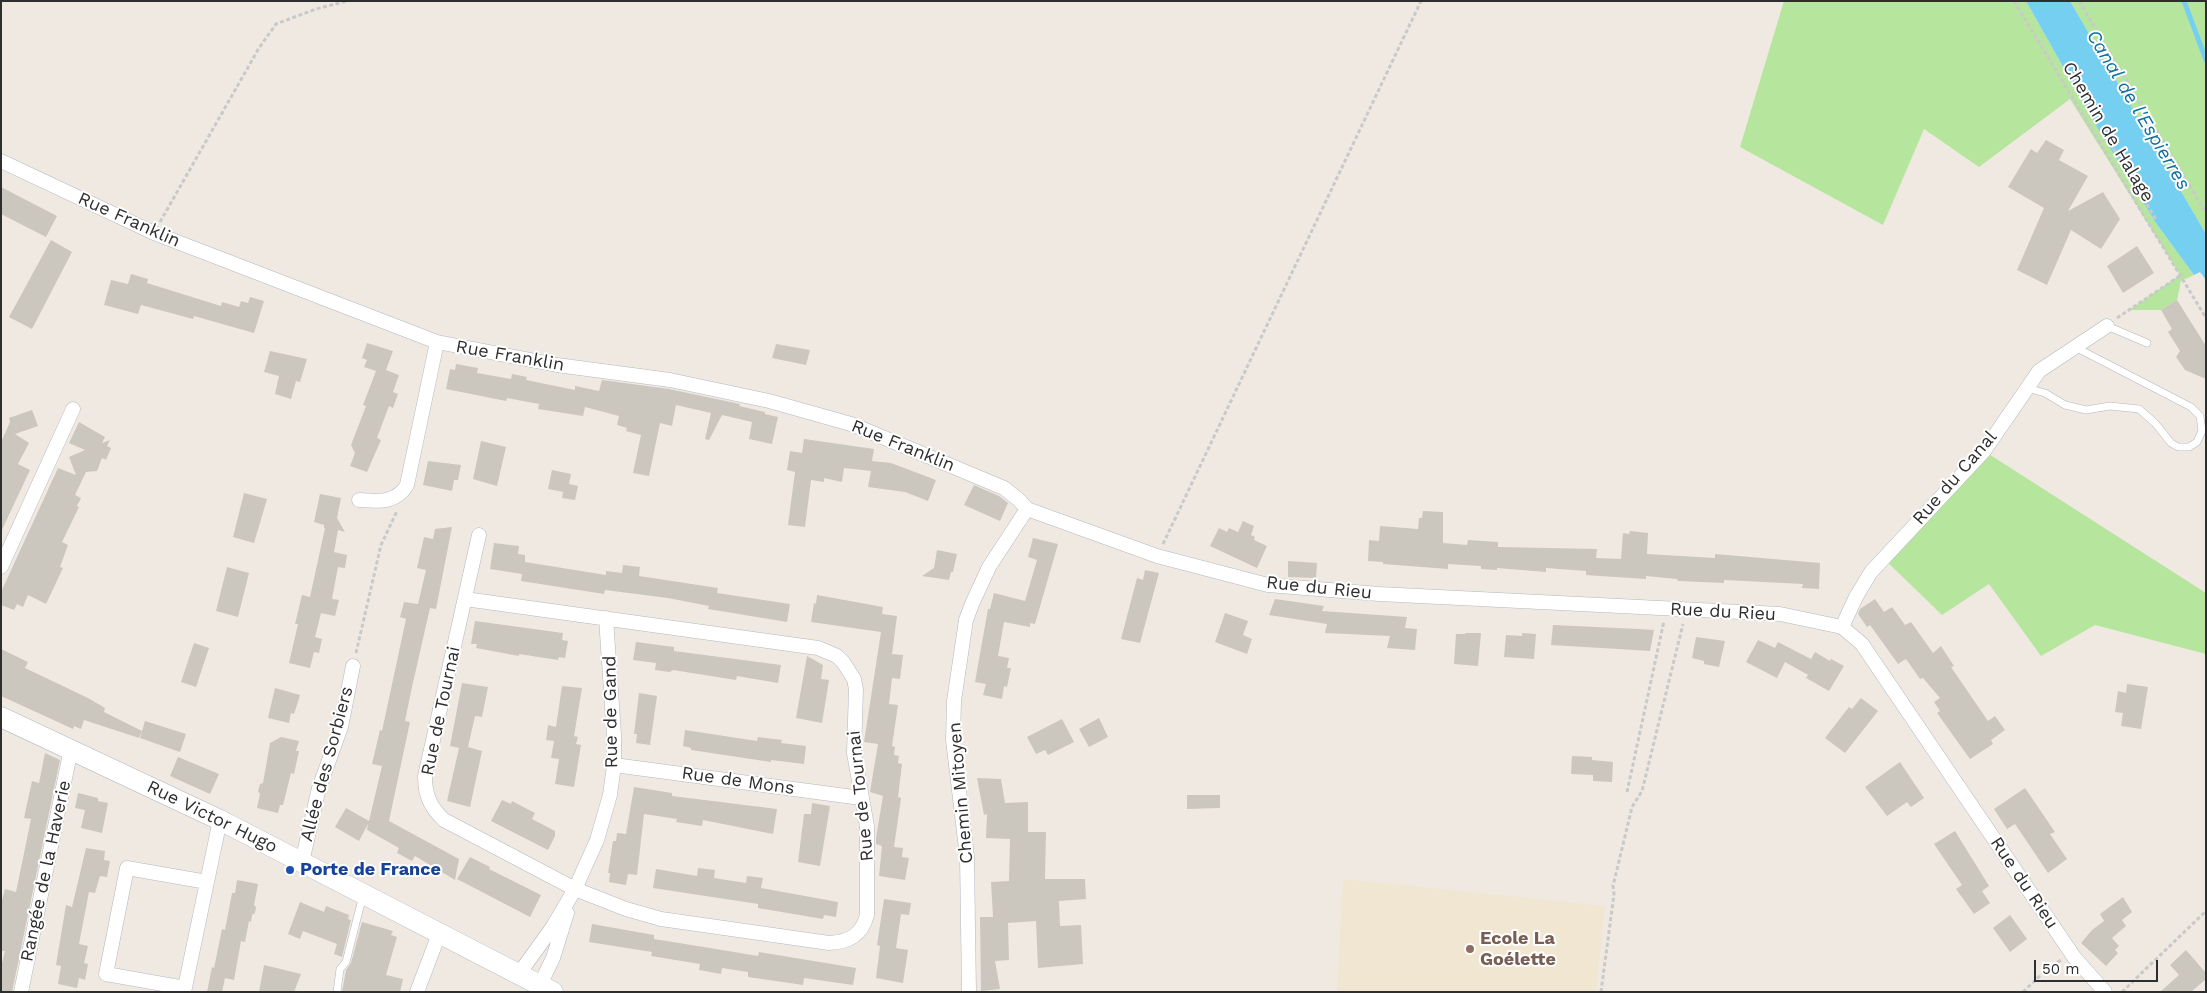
<!DOCTYPE html>
<meta charset="utf-8">
<style>
body{margin:0}
#map{position:relative;width:2207px;height:993px;overflow:hidden;background:#efe9e1;font-family:"Work Sans",sans-serif}
canvas{display:block}
.frame{position:absolute;inset:0;border:2px solid #2e2e2e;pointer-events:none}
.scale{position:absolute;left:2034px;top:960px;width:124px;height:22px;box-sizing:border-box;border:2px solid #2e2e2e;border-top:0;padding-left:6px;font-size:15px;line-height:18px;white-space:nowrap;color:#2e2e2e;-webkit-text-stroke:4px #fff;paint-order:stroke}
</style>
<div id="map">
<canvas width="2207" height="993"></canvas>
<div class="frame"></div>
<div class="scale">50 m</div>
</div>
<script>
const ctx = document.querySelector('canvas').getContext('2d');
ctx.lineJoin = 'round';
function paint(path, color) {
  ctx.fillStyle = color;
  ctx.fill(path, 'evenodd');
}
function trace(path, color, width, dash) {
  ctx.strokeStyle = color;
  ctx.lineWidth = width;
  ctx.lineCap = dash ? 'butt' : 'round';
  ctx.setLineDash(dash || []);
  ctx.stroke(path);
}
function label(font, color, halo, rows, align = 'center') {
  ctx.font = font + ' "Work Sans",sans-serif';
  ctx.lineWidth = 4;
  ctx.setLineDash([]);
  ctx.textBaseline = 'middle';
  ctx.strokeStyle = halo;
  ctx.fillStyle = color;
  for (const [text, x, y, turn = 0] of rows) {
    ctx.save();
    ctx.translate(x, y);
    ctx.rotate((+turn || 0) * Math.PI / 180);
    ctx.textAlign = isNaN(turn) ? turn : align;
    if (halo) ctx.strokeText(text, 0, 0);
    ctx.fillText(text, 0, 0);
    ctx.restore();
  }
}
const education = new Path2D(`
 M1343,879L1605,906L1596,992H1337Z`);
const green = new Path2D(`
 M1784,1H2026L2097,127L2156,223L2194,275L2181,281L2177,300L2161,310H2129L2180,275L2070,99L1979,167L1924,129L1883,225L1740,147Z
 M2070,1H2206V234Z
 M1984,451L2206,593V654L2095,625L2041,656L1989,584L1942,615L1879,554Z`);
const water = new Path2D(`
 M2026,1H2070L2206,234V280L2200,272L2194,275L2156,223L2097,127Z`);
const stream = new Path2D(`
 M2184,1L2206,60`);
const building = new Path2D(`
 M2046,140L2064,150L2059,160L2088,176L2068,211L2103,192L2120,219L2101,249L2071,230L2047,285L2017,270L2044,208L2008,187L2031,149L2037,153Z
 M1,187L57,216L46,237L1,214Z
 M51,240L72,252L32,329L9,317Z
 M2137,246L2154,273L2123,293L2107,266Z
 M131,274L148,279L147,283L221,306L222,302L239,307L241,301L248,303L250,297L264,301L254,333L194,316L193,319L141,305L138,314L104,305L111,280L128,284Z
 M2177,300L2206,346V379L2185,370L2176,357L2180,351L2168,332L2172,329L2161,310Z
 M367,343L393,351L386,370L399,375L393,392L398,394L393,408L389,406L377,438L381,440L367,472L350,466L355,453L351,445L366,406L363,405L376,371L364,367L367,360L362,358Z
 M776,344L810,350L806,365L772,358Z
 M270,351L307,359L300,382L296,381L291,399L275,394L279,376L264,372Z
 M456,364L478,368L477,373L511,379L512,374L527,377L526,380L575,390V386L599,391L602,380L669,389L740,404L739,406L765,412V414L778,417L772,444L749,439L752,422L722,415L709,440L705,439L711,413L676,405L672,426L660,423L649,476L633,473L641,435L626,431L627,428L617,425L619,416L585,407L583,416L538,409L539,404L507,398L506,401L446,389L450,369L455,370Z
 M32,410L38,426L15,434L29,443L18,464L30,470L1,532V442L10,422L9,418Z
 M79,422L105,437L102,443L110,440L107,446L111,448L106,460L102,458L97,471L86,472L75,495L81,498L77,506L79,507L62,542L68,545L60,567L63,568L46,604L28,595L23,607L17,604L14,610L1,605V592L58,468L76,475L69,457L85,450L69,443Z
 M804,439L874,449L872,461L891,463L936,480L928,501L905,492L868,487L871,471L844,468L842,482L824,478V482L811,480L805,527L788,525L795,472L787,470L790,451L802,453Z
 M481,441L506,447L497,486L473,479Z
 M428,461L461,465L458,480H454L452,491L423,485Z
 M552,470L571,474L569,484L578,486L575,500L562,498L563,492L548,489Z
 M974,485L999,496L1008,503L1000,521L964,505Z
 M244,493L267,499L254,543L233,537Z
 M320,494L341,498L337,518L345,532L338,530L334,552L347,555L345,568L338,567L332,599L339,600L335,616L321,613L315,637L322,639L319,653L314,652L310,668L289,663L298,624H295L302,595L310,597L325,528H324V525L314,522Z
 M1423,511L1443,512V543L1467,545L1468,540L1498,542V547L1597,549L1596,558L1621,559L1623,533L1629,534L1630,531L1648,533L1647,554L1715,558V554L1820,563L1819,589L1802,588L1803,584L1724,580V583L1678,581L1677,579L1646,576V579L1600,576L1586,575V571L1546,568V572L1497,568V570L1481,569V566L1448,564V569L1383,564V562L1368,561L1369,540L1379,541L1380,526L1418,529L1419,518H1422Z
 M1243,521L1254,526L1251,535L1255,537L1254,540L1267,546L1257,568L1210,546L1219,528L1227,532L1229,528L1238,532Z
 M452,527L436,609L430,608L412,687L405,721L410,722L389,821L459,859L455,880L415,856L412,861L397,853L399,848L367,830L368,824L359,841L335,827L346,808L369,821L382,766L372,764L380,730L382,731L406,619L400,617L404,602L418,604L426,570L417,568L424,537L433,539L435,529Z
 M1033,538L1058,544L1035,624L1030,623V627L1004,622L998,656L1009,658L1007,668H1011L1007,687L1004,686L1002,699L983,695L986,684L975,682L988,609H990L994,593L1025,601L1037,560L1028,557Z
 M494,543L519,546L518,554L525,555V562L606,575V571L622,573L623,565L640,567L639,576L718,588L717,593L790,604L787,622L708,609L709,606L668,598L605,590L604,594L521,581L522,574L490,569Z
 M937,550L957,554L953,572H951L949,580L922,576L934,568Z
 M1288,561L1317,563L1316,578L1288,577Z
 M227,567L249,573L238,617L216,611Z
 M1145,570L1159,573L1140,643L1121,639L1137,578L1143,580Z
 M817,595L883,607L882,614L897,616L892,654L903,655L900,679L892,678L889,704L898,705L892,746L895,747L894,755L899,756L898,763L902,764L898,797L901,798L894,847L903,848L902,857L909,858L905,880L879,876L882,846L876,844V838L883,796L870,792L878,744L864,742L881,632L811,622L814,603L816,604Z
 M1275,599L1324,606L1322,611L1407,617L1405,628L1417,629L1415,650L1387,648L1390,636L1325,633L1327,624L1269,615Z
 M1875,599L1884,612L1892,607L1905,625L1911,622L1933,653L1941,646L1954,666L1951,667L1988,721L1995,716L2005,730L1991,740L1993,744L1970,759L1937,713L1940,711L1934,702L1940,698L1923,678L1920,679L1906,659L1898,664L1870,625L1867,627L1858,614L1860,609Z
 M1225,613L1248,621L1243,635L1252,639L1247,654L1215,642Z
 M475,621L563,633L562,640L568,641L565,658L559,657L558,660L519,654V656L476,648L477,644H471Z
 M1553,625L1639,629L1654,630L1650,651L1618,649L1551,645Z
 M1466,633H1481L1478,666L1454,664L1456,634H1465Z
 M1522,633L1536,634L1534,659L1504,657L1506,635L1522,636Z
 M1696,637L1725,641L1719,667L1704,664V661L1692,658Z
 M1758,640L1775,648L1778,642L1811,659L1815,652L1830,661L1831,659L1844,666L1829,691L1806,678L1808,675L1785,662L1777,678L1746,662Z
 M636,642L674,647V651L781,665L778,683L737,676L736,680L673,670L670,672L655,670L656,663L633,660Z
 M194,643L209,648L196,687L181,682Z
 M1,649L28,662L25,668L88,698L105,708L104,712L142,731L139,738L84,720L81,729L74,726L73,729L1,696Z
 M807,656L823,665L821,679L829,680L822,723L796,718Z
 M462,683L488,687L482,717L475,716L468,747L482,751L470,807L447,801L459,748L450,746Z
 M2127,684L2148,687L2141,729L2121,726L2123,713L2115,712L2118,691L2126,693Z
 M562,686L582,688L574,736L578,737L576,744L581,745L574,787L555,784L559,759L551,758L554,741L546,740L548,725L556,727Z
 M275,688L300,695L296,708L294,714L291,713L289,723L268,718Z
 M639,693L657,696L650,745L636,743L637,734H634Z
 M1861,698L1878,711L1845,753L1825,738L1849,707L1852,709Z
 M1099,718L1108,737L1089,747L1079,729Z
 M1062,719L1074,742L1048,755L1045,750L1036,754L1027,737Z
 M145,721L186,734L180,752L140,738Z
 M685,730L757,741L758,737L782,740L781,743L806,746L804,764L771,760V762L691,750V748L683,746Z
 M281,737L299,741L296,751H299L294,774L291,773L283,805H280L278,813L257,808L260,794L258,791L260,784L263,783L270,743Z
 M45,753L60,760L12,992H1V967L5,951H1V904L5,889L16,892L31,819L24,818L32,781L39,783Z
 M1572,756L1592,757V760L1613,762L1612,782L1593,781V775L1571,774Z
 M178,757L219,774L210,794L170,776Z
 M1900,762L1924,798L1911,807L1907,802L1887,816L1865,787Z
 M977,778L1001,779L1005,803L1028,802V832H1046L1045,879H1085L1086,899L1059,901L1060,926L1081,925L1083,964L1038,968L1036,921L1008,923L1009,960L995,961L1000,989L981,991L980,917H993L991,882L1009,881L1010,839L986,838L987,814L984,815Z
 M634,787L672,793V796L777,809L773,834L703,820L702,826L676,822L677,819L644,814L637,875L628,874L626,885L609,882L610,873H608L613,841H616L617,833L626,834Z
 M2025,788L2055,832L2050,834L2067,859L2048,873L2015,824L2007,829L1994,809Z
 M78,793L98,798V801L108,803L102,833L81,828L85,810L75,808Z
 M1187,795H1220V808L1187,809Z
 M502,800L511,804L512,801L535,813L532,819L555,831V836L548,850L491,821Z
 M812,803L830,806L820,866L798,862L804,814H811Z
 M1955,831L1989,886L1982,891L1990,903L1974,914L1956,889L1962,885L1934,844Z
 M86,848L105,851L104,860L110,861L107,877L100,876L95,893L89,892L79,944L88,946L84,963L88,964L85,980L79,978L77,988L58,984L61,966L56,965L66,905L72,907Z
 M470,857L490,867L489,869L541,895L530,917L457,879Z
 M698,868L715,870L714,878L746,883L747,876L763,878L761,888L838,902L836,917L824,915L823,919L758,908V904L653,888L656,869L697,876Z
 M237,880L258,884L254,905L256,907L255,913L252,915L251,922L249,921L245,942L241,941L234,980L225,978L222,992H207L212,967L214,968L222,929L225,930L232,893H235Z
 M2123,897L2132,912L2122,920L2126,926L2112,938L2119,946L2115,950L2118,953L2106,966L2081,943L2092,930L2104,921L2100,914Z
 M884,899L911,903L909,915L901,914L896,948L908,950L903,983L876,978L880,946L877,945Z
 M300,902L324,912L326,906L349,915L348,919L351,920L342,957L334,954L337,944L303,931L300,939L288,934Z
 M2010,915L2027,939L2010,952L1993,928Z
 M362,922L393,931L391,935L397,937L386,975L403,979L400,992H342L346,970L351,963Z
 M592,924L654,935V939L710,948L758,956L759,952L856,968L853,985L804,978L803,985L748,977V972L722,968L721,974L699,970L700,964L651,956L652,952L589,942Z
 M2186,950L2206,973V979L2191,992H2160L2179,975L2170,965Z
 M264,965L301,974L294,992H259Z`);
const path = new Path2D(`
 M2014,1L2206,318
 M2079,1L2206,213
 M2110,143L2157,221
 M160,222L259,48L276,24L316,9L347,1
 M2117,318L2181,275
 M1163,544L1421,1
 M356,653L381,545L397,511
 M1627,792L1664,621
 M1601,992L1614,894L1613,886L1632,807L1642,791L1683,624
 M2023,992L2047,969L2061,960
 M2122,992L2206,911`);
const lane = new Path2D(`
 M2107,326L2147,343
 M2027,388L2045,393L2065,405L2086,410L2110,406L2139,409L2155,423L2171,443L2178,447H2189L2197,442L2202,431L2200,416L2191,407L2075,347
 M337,992L340,969L346,962L363,895`);
const street = new Path2D(`
 M1,161L154,233L437,342L557,365L670,380L769,401L851,424L1004,488L1019,500L1027,509L1157,556L1268,585L1379,594L1780,614L1842,627L1862,644L2074,957L2105,992
 M359,500C377,501 396,504 407,485L437,342
 M1,567L73,409
 M465,599L818,648L837,656L843,662L854,679L856,689L854,753L867,826V915C862,935 849,942 829,943L661,919L626,909L575,889L444,820C430,807 425,795 425,776L479,535
 M1842,627L1856,597L1871,572L1984,451L2039,371L2107,326
 M614,765L861,798
 M302,862L319,788L341,727L353,666
 M518,975L552,928L575,889L597,840L610,795L614,765V735L606,618
 M540,985L553,958L567,913
 M185,988L106,974L127,868L207,882
 M21,992L71,749
 M184,992L220,820
 M417,992L439,934
 M969,992L967,857L953,740L954,701L966,620L972,604L989,567L1027,509`);
const secondary = new Path2D(`
 M1,717L220,820L553,992`);
const markers = [
 [290,870,5,"#1a4fb4"],
 [1470,949,5,"#8d6e63"]
];
const streetNames = [
 ["Chemin de Halage",2108,132,59],
 ["Rue Franklin",129,220,24],
 ["Rue Franklin",510,356,10],
 ["Rue Franklin",903,446,22],
 ["Rue du Canal",1955,478,-49],
 ["Rue du Rieu",1319,588,6],
 ["Rue du Rieu",1723,612,3],
 ["Rue de Tournai",441,711,-78],
 ["Rue de Gand",611,712,-91],
 ["Allée des Sorbiers",327,764,-75],
 ["Rue de Mons",738,781,8],
 ["Chemin Mitoyen",961,793,-95],
 ["Rue de Tournai",861,796,-96],
 ["Rue Victor Hugo",212,817,26],
 ["Rangée de la Haverie",46,871,-78],
 ["Rue du Rieu",2024,883,56]
];
const transitNames = [
 ["Porte de France",300,870]
];
const educationNames = [
 ["Ecole La",1480,939],
 ["Goélette",1480,960]
];
const waterNames = [
 ["Canal de l'Espierres",2138,110,59]
];
paint(education, '#f0e6d1');
paint(green, '#b6e59e');
paint(water, '#75cff0');
trace(stream, '#75cff0', 5);
paint(building, '#cbc7bf');
trace(lane, '#b4b7c1', 8);
trace(street, '#b4b7c1', 15);
trace(secondary, '#b4b7c1', 21);
trace(path, '#c9c9c9', 3, [4, 2.5]);
trace(lane, '#fff', 7);
trace(street, '#fff', 14);
trace(secondary, '#fff', 20);
for (const [x, y, r, color] of markers) {
  const dot = new Path2D();
  dot.arc(x, y, r, 0, 2 * Math.PI);
  ctx.fillStyle = color;
  ctx.fill(dot);
  trace(dot, '#fff', 2);
}
label('18px', '#2e2e2e', '#fff', streetNames);
label('bold 18px', '#164399', '#fff', transitNames, 'left');
label('bold 18px', '#785e54', '#fff', educationNames, 'left');
label('italic 19px', '#0d6fa3', '#fff', waterNames);
</script>
